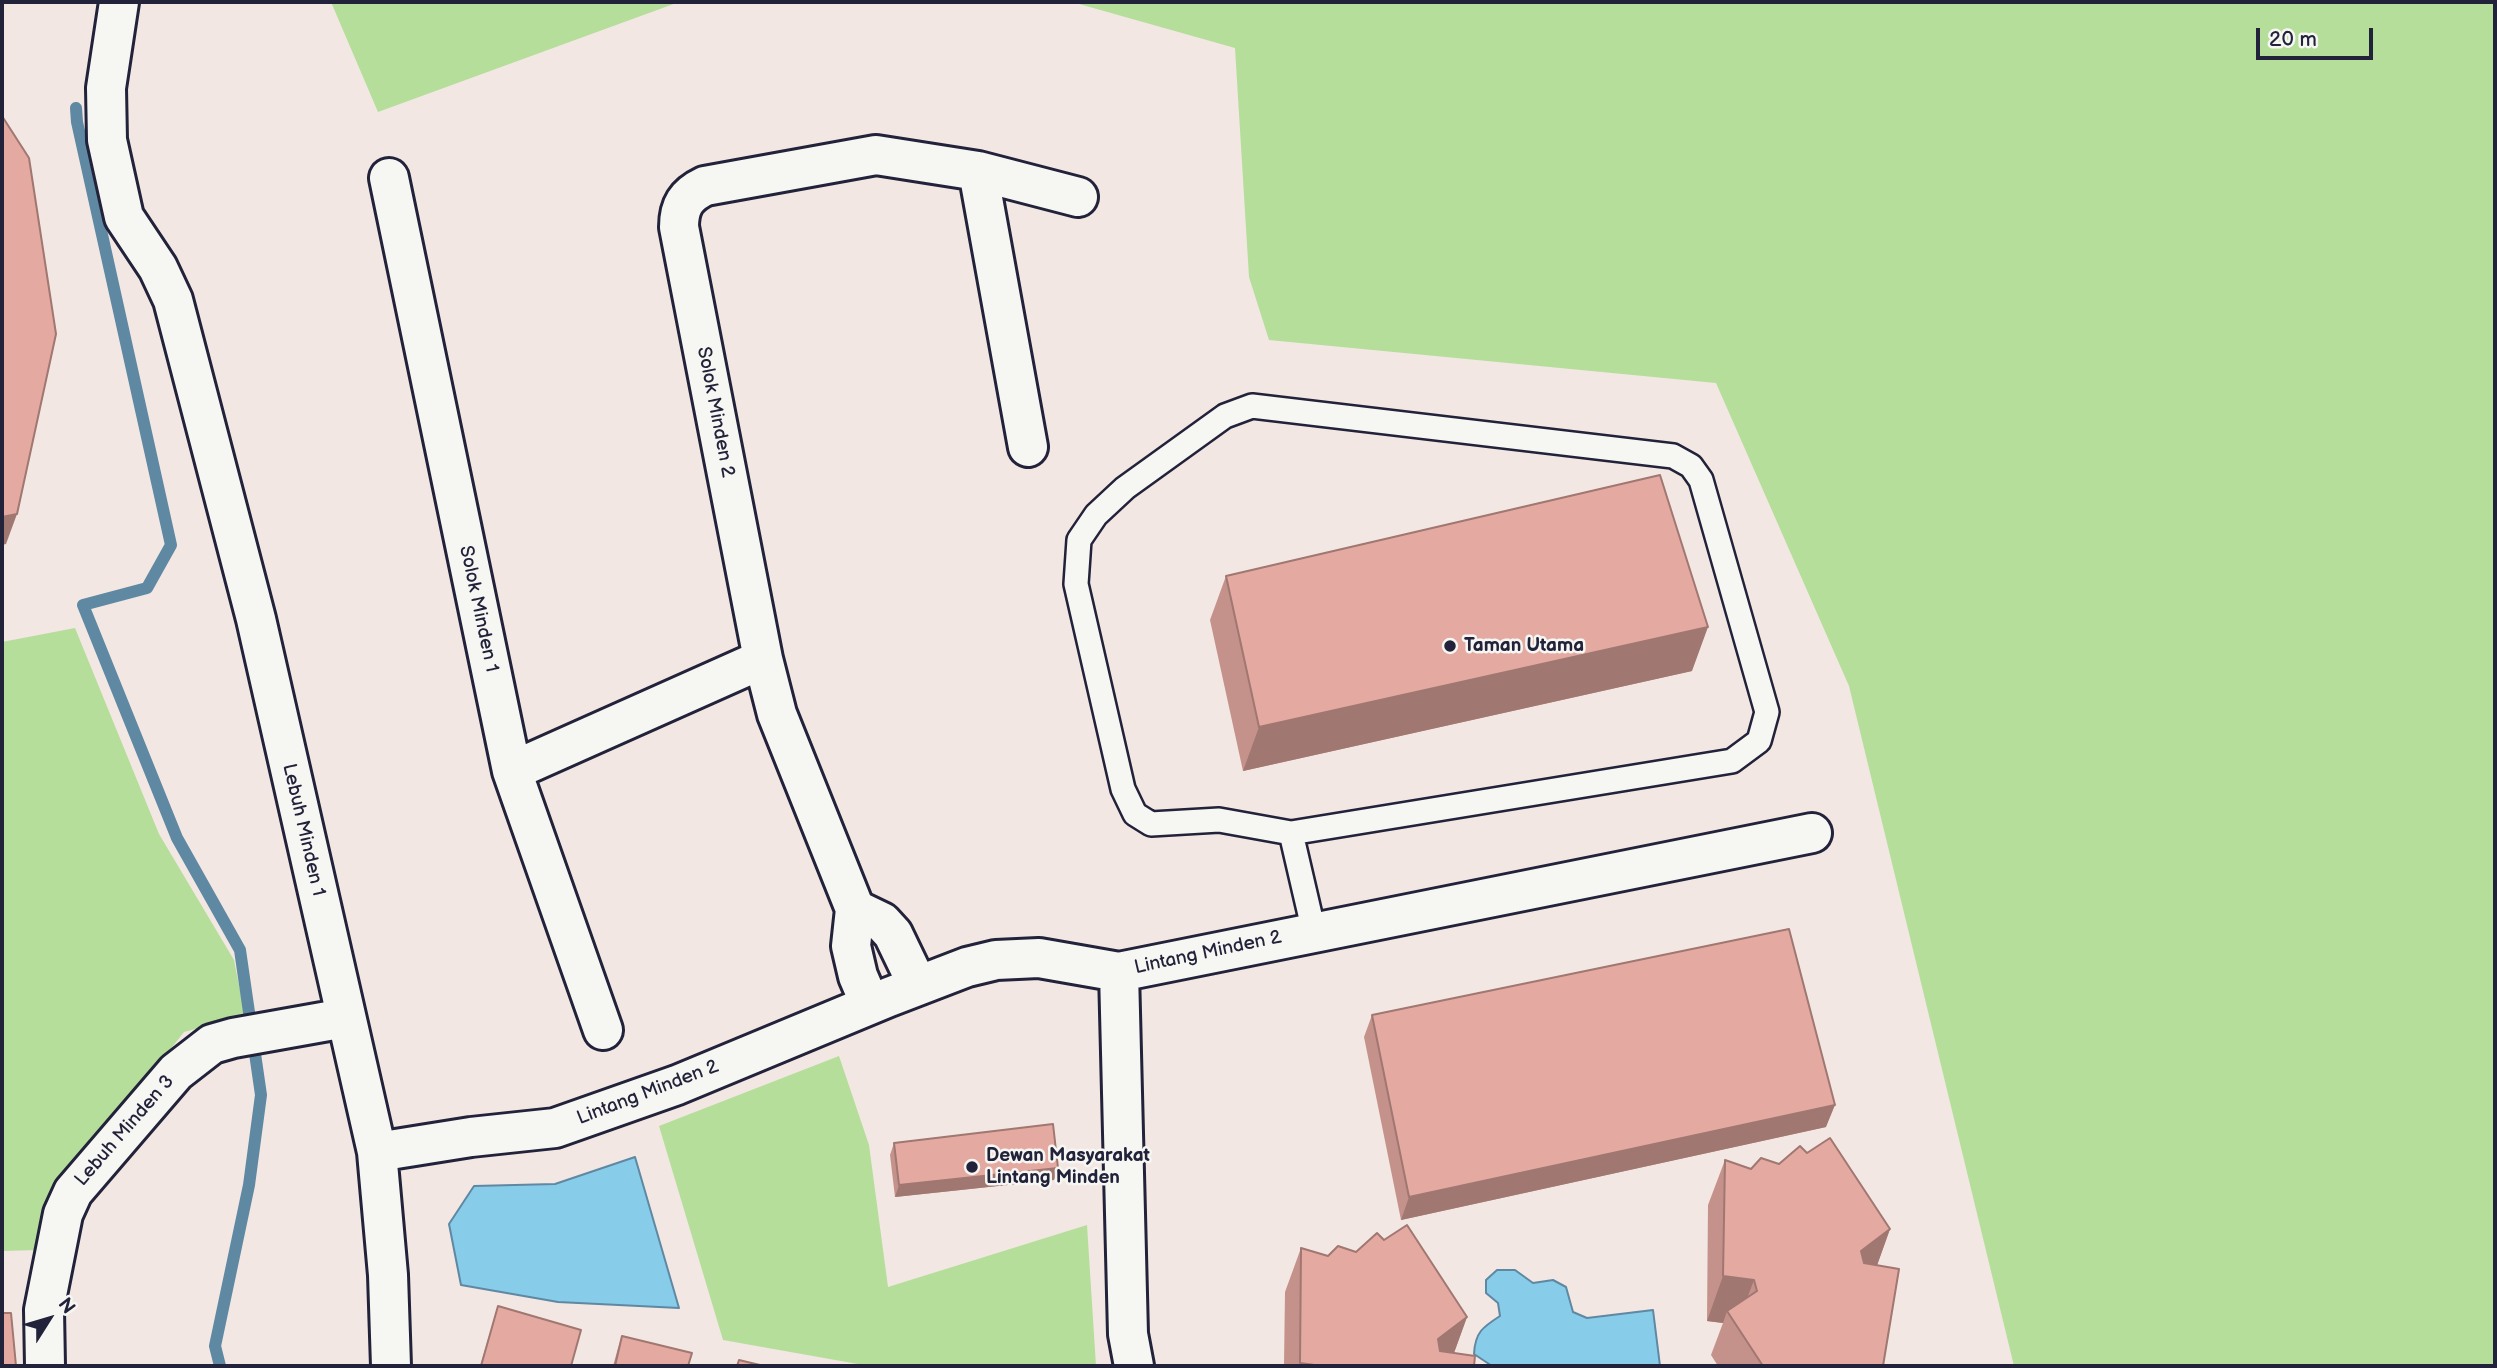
<!DOCTYPE html>
<style>
body{margin:0}
#map{position:relative;width:2497px;height:1368px;overflow:hidden;background:#f2e7e2;font-family:"Balsamiq Sans",sans-serif}
canvas{display:block}
.frame{position:absolute;inset:0;border:4px solid #22223b;pointer-events:none}
.north{position:absolute;left:14px;top:1284px;width:70px;height:70px;-webkit-text-stroke:5px #f6f6f2;paint-order:stroke;rotate:53deg;font-size:19px;font-weight:700;line-height:28px;text-align:center;color:#22223b}
.north::after{content:'';display:block;margin:auto;width:24px;height:32px;background:#22223b;clip-path:polygon(50% 0,100% 100%,50% 72%,0 100%)}
.scale{position:absolute;left:2256px;top:28px;width:117px;height:32px;box-sizing:border-box;border:4px solid #22223b;border-top:0;padding-left:9px;font-size:21px;line-height:24px;white-space:nowrap;color:#22223b;-webkit-text-stroke:5px #f6f6f2;paint-order:stroke}
</style>
<div id="map">
<canvas width="2497" height="1368"></canvas>
<div class="frame"></div>
<div class="north">N</div>
<div class="scale">20 m</div>
</div>
<script>
const ctx = document.querySelector('canvas').getContext('2d');
ctx.lineJoin = 'round';
function paint(path, color) {
  ctx.fillStyle = color;
  ctx.fill(path, 'evenodd');
}
function trace(path, color, width, dash) {
  ctx.strokeStyle = color;
  ctx.lineWidth = width;
  ctx.lineCap = dash ? 'butt' : 'round';
  ctx.setLineDash(dash || []);
  ctx.stroke(path);
}
function label(font, color, halo, rows, align = 'center') {
  ctx.font = font + ' "Balsamiq Sans",sans-serif';
  ctx.lineWidth = 5;
  ctx.setLineDash([]);
  ctx.textBaseline = 'middle';
  ctx.strokeStyle = halo;
  ctx.fillStyle = color;
  for (const [text, x, y, turn = 0] of rows) {
    ctx.save();
    ctx.translate(x, y);
    ctx.rotate((+turn || 0) * Math.PI / 180);
    ctx.textAlign = isNaN(turn) ? turn : align;
    if (halo) ctx.strokeText(text, 0, 0);
    ctx.fillText(text, 0, 0);
    ctx.restore();
  }
}
const green = new Path2D(`
 M331,2H679L378,112Z
 M1072,2H2495V1366H2014L1849,686L1716,383L1269,340L1249,277L1235,48Z
 M75,628L159,834L234,960L245,1016L184,1032L60,1189L39,1250L2,1251V642Z
 M839,1056L869,1145L888,1287L1087,1225L1096,1366H869L723,1340L659,1126Z`);
const water = new Path2D(`
 M635,1157L679,1308L558,1302L461,1285L449,1224L474,1186L555,1184Z
 M1497,1270H1515L1533,1283L1553,1280L1566,1287L1573,1312L1587,1318L1653,1310L1660,1366H1492L1474,1354C1475,1332 1483,1327 1500,1316L1498,1303L1486,1293V1280Z`);
const stream = new Path2D(`
 M76,108L77,122L171,545L147,588L83,605L177,838L240,950L261,1095L249,1185L215,1346L220,1366`);
const service = new Path2D(`
 M1252,406L1673,456L1691,466L1701,480L1767,712L1759,741L1732,761L1291,833L1219,820L1151,824L1135,814L1123,789L1076,584L1079,540L1096,515L1125,488L1225,416Z
 M1291,833L1314,932`);
const minor = new Path2D(`
 M119,2L106,88L107,140L124,217L158,268L173,300L256,619L377,1152L388,1275L391,1366
 M978,171L1028,447
 M389,178L512,771L603,1030
 M512,771L763,659
 M855,909L882,922L893,934L918,986
 M1119,972L1128,1334L1134,1366
 M870,1004L858,976L851,946L855,909L777,714L763,659L679,227C679,206 686,195 705,186L876,155L978,171L1078,197
 M377,1152L471,1137L555,1128L677,1085L889,997L967,967L996,960L1039,958L1119,972L1812,833
 M45,1366L44,1310L63,1214L73,1192L176,1072L212,1044L233,1038L345,1018`);
const wall = new Path2D(`
 M1226,576L1692,671L1243,771L1210,620Z
 M1372,1015L1826,1127L1401,1220L1364,1037Z
 M894,1143L1058,1168L1054,1180L895,1197L890,1155Z
 M1725,1160L1890,1229L1877,1265L1883,1366H1718L1711,1355L1723,1323L1707,1321L1708,1205Z
 M1301,1248L1467,1317L1454,1353L1474,1366H1284L1285,1292Z
 M498,1306L571,1366H480Z
 M622,1336L688,1366H613L618,1348Z`);
const shadedWall = new Path2D(`
 M17,514L6,544L2,545V517Z
 M1708,627L1692,671L1243,771L1259,727Z
 M1835,1105L1826,1127L1401,1220L1409,1197Z
 M1058,1168L1054,1180L895,1197L899,1185Z
 M1890,1229L1874,1274L1845,1296L1861,1251Z
 M1723,1276L1754,1280L1737,1325L1727,1311L1723,1323L1707,1321Z
 M1467,1317L1451,1361L1444,1366L1438,1339Z
 M1300,1363L1322,1366H1299Z`);
const building = new Path2D(`
 M2,116L29,158L56,334L17,514L2,517Z
 M1660,475L1708,627L1259,727L1226,576Z
 M1789,929L1835,1105L1409,1197L1372,1015Z
 M1053,1124L1058,1168L899,1185L894,1143Z
 M1830,1138L1890,1229L1861,1251L1864,1263L1899,1269L1883,1366H1763L1727,1311L1757,1291L1754,1280L1723,1276L1725,1160L1751,1169L1761,1158L1779,1164L1800,1146L1807,1153Z
 M1407,1225L1467,1317L1438,1339L1440,1351L1475,1356L1474,1366H1322L1300,1363L1301,1248L1328,1256L1338,1246L1356,1252L1377,1233L1384,1240Z
 M498,1306L581,1330L571,1366H481Z
 M2,1313H11L16,1366H2Z
 M622,1336L692,1353L688,1366H615Z
 M739,1360L764,1366H737Z`);
const markers = [
 [1450,646,7,"#22223b"],
 [972,1167,7,"#22223b"]
];
const streetNames = [
 ["Solok Minden 2",715,412,79],
 ["Solok Minden 1",478,609,78],
 ["Lebuh Minden 1",303,830,77],
 ["Lintang Minden 2",1208,953,-12],
 ["Lintang Minden 2",648,1093,-21],
 ["Lebuh Minden 3",125,1131,-49]
];
const poiNames = [
 ["Taman Utama",1464,646],
 ["Dewan Masyarakat",986,1156],
 ["Lintang Minden",986,1178]
];
paint(green, '#b5de9b');
paint(water, '#87cce8');
trace(water, '#5f88a3', 2);
trace(stream, '#5f88a3', 12);
trace(service, '#22223b', 28);
trace(minor, '#22223b', 44);
trace(service, '#f6f6f2', 23);
trace(minor, '#f6f6f2', 38);
paint(wall, '#c4928a');
paint(shadedWall, '#a07771');
paint(building, '#e4aaa1');
trace(building, '#a07771', 2);
for (const [x, y, r, color] of markers) {
  const dot = new Path2D();
  dot.arc(x, y, r, 0, 2 * Math.PI);
  ctx.fillStyle = color;
  ctx.fill(dot);
  trace(dot, '#f6f6f2', 2.5);
}
label('19px', '#22223b', '#f6f6f2', streetNames);
label('bold 19px', '#22223b', '#f6f6f2', poiNames, 'left');
</script>
